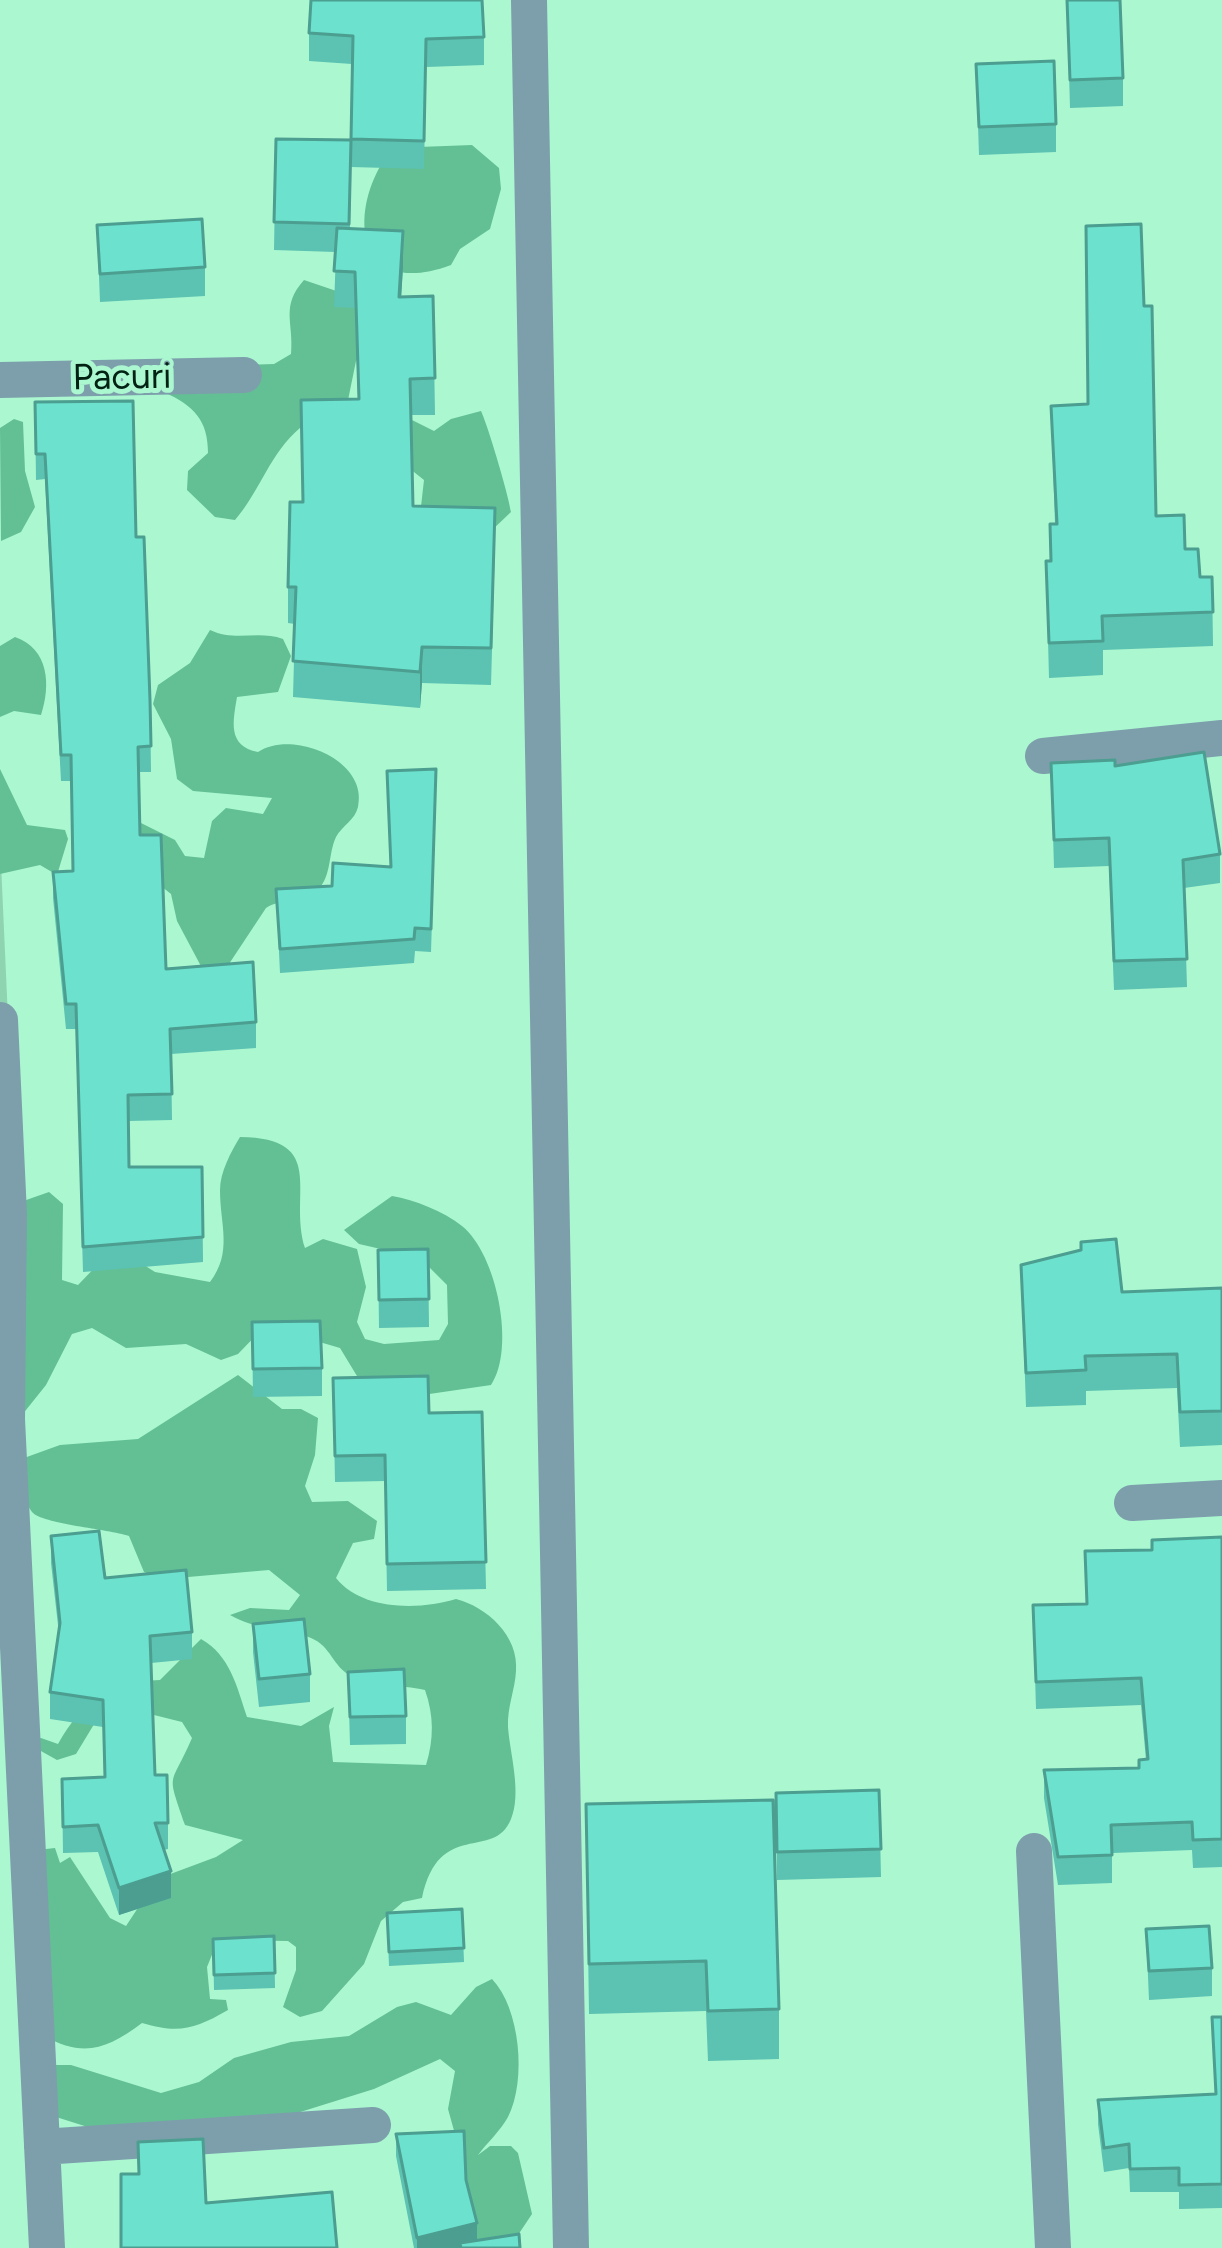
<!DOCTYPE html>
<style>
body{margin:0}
canvas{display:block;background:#aaf7d0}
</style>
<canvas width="1222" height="2248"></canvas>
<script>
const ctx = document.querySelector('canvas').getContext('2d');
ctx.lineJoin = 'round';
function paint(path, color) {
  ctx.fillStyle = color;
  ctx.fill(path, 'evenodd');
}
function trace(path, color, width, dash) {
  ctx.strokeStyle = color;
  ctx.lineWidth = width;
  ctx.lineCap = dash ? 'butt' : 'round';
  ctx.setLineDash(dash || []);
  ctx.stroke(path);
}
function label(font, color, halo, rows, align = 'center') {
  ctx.font = font + ' Figtree,sans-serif';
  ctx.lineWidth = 10;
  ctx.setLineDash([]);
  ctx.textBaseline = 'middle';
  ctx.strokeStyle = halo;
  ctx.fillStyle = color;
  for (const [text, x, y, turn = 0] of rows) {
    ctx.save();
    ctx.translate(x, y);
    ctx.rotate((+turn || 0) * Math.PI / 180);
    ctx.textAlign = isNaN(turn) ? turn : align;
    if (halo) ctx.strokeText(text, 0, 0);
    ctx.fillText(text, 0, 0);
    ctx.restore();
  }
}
const green = new Path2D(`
 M0,841L17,1218L0,1115Z`);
const forest = new Path2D(`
 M472,145L499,168L501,189L490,229L460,249L451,265C354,301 345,209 392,148Z
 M304,280L357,298L371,346L356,361L347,405L402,415L434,431L451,419L481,411C488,426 509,496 511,512L490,532L419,524L424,480L409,468L301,427C269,454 261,490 235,520L215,517L187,490L188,471L208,453C208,420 194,406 164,392L212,366L274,364L291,354C294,322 280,307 304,280Z
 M14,419L23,422L25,471L35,507L21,532L1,541L0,428Z
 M210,630C235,642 258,630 283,639L291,656L278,692L237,697C233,721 227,746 258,752C292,729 369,760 358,807C355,820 342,826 336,837C328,854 332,875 318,890C305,902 281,898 266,908L223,973L203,970L177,921L171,894L156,882L132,840L141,823L175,840L185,856L204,858L212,821L226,808L263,814L272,798L193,791L177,779L171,739L153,704L158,685L190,663Z
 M15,637C49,649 51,685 41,715L14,711L0,717V646Z
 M0,769L27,825L65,830L68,839L57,875L40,865L0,874Z
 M240,1137C329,1138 288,1194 305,1248L323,1239L357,1249L366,1287L357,1322L365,1339L384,1344L439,1340L448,1324L447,1285L420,1258L359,1244L344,1230L392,1196C415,1200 443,1211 462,1226C497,1254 516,1349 491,1385L395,1399L360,1381L340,1348L265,1326L238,1354L221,1360L186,1344L126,1348L92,1328L72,1334L46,1385L22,1415L12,1205L49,1192L63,1204L62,1280L78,1285L105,1257L125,1253L155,1272L210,1282C233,1252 220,1225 220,1190C220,1172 231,1152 240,1137Z
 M238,1375L282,1409H301L318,1418L315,1455L305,1486L312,1502L348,1501L377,1521L374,1539L353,1543L336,1578C362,1611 420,1610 456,1599C487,1607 519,1636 516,1671C515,1690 507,1707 508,1727C510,1754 522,1793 511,1819C494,1862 439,1818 422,1898L403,1902L381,1921L364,1964L322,2011L300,2017L283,2007L296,1970V1947L288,1941L218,1940L207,1967L210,1999L226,2000L228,2010C195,2029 179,2034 142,2023C107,2049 84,2058 44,2036L37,1850L55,1848L60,1863L70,1857L110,1918L126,1926L157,1879L216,1857L243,1840L185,1825C166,1769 170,1789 192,1738L182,1722L146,1713L96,1721L76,1754L57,1760L23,1741L41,1738L58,1744C82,1701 111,1681 160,1680L201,1639C230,1655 237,1687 247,1717L301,1726L334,1707L329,1726L333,1762L426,1765C434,1739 434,1716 425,1690C400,1684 374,1689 351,1676C333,1667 331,1646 311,1638C284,1627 255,1630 230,1615L250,1608L289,1610L300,1595L269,1570L165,1579L144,1572L129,1536C108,1529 42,1524 32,1512C25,1503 21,1486 16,1474L24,1458L60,1445L138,1439Z
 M492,1979C520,2008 527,2080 508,2117C501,2130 487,2143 478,2155L490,2146H511L518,2153L532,2214L510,2247L437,2248L458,2145L448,2109L455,2071L440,2059L374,2089L281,2118L94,2129L53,2116L52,2065H71L161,2093L199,2082L234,2058L291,2042L349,2036L397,2007L416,2002L451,2015L476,1987Z`);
const minor = new Path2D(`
 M529,0L571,2248
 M0,380L244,375
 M1043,756L1222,738
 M0,1020L9,1215L7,1419L47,2248
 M1132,1503L1222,1498
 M1034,1851L1053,2248
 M42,2147L373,2125`);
const wall = new Path2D(`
 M1067,0L1123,78V106L1070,108Z
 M309,33L484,37V65L426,67L424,169L351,167L350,228L403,267L401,297L433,296L435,415H411L413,506L495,545L491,685L422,683L420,708L293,697L295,624L288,623V587L302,502L358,399L355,308L334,307L336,252L274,250L276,139L351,140L352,64L309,61Z
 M976,64L1056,124V152L979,155Z
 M97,225L205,267V296L100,302Z
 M1144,306L1156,516L1185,549L1200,577H1212L1213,646L1103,650V675L1049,678L1046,561H1050V524H1055L1051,406L1088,404Z
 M35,402L136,537L150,700L151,772H138L140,835L166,969L256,1022V1048L171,1054L172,1120L128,1121L129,1167H202L203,1262L83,1272L76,1029H66L53,898V872L73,871L71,781H61L45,479L36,480Z
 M1051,763L1115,766L1220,854V883L1184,888L1187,987L1114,990L1109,866L1054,868Z
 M387,771L436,792L431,952L415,951L414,963L280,973L276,889L332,886L390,867Z
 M428,1249L429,1327L379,1328L378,1250Z
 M1021,1265L1122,1292L1222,1288V1445L1180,1447L1177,1388L1086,1391V1405L1026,1407Z
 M252,1322L322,1368V1396L253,1397Z
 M333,1378L429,1413L482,1412L486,1589L387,1591L385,1481L335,1482Z
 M51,1536L105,1578L192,1632V1659L151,1663L155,1775L168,1823V1849L163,1850L171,1898L119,1915L98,1852L63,1853L62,1779L104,1777L103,1727L50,1719V1692L59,1634L51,1563Z
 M1222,1537V1867L1193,1868L1192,1850L1112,1853V1883L1058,1885L1044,1798V1770L1139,1768L1146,1760L1141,1705L1036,1709L1033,1605L1086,1604L1085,1551L1152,1550Z
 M253,1624L310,1674V1702L259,1707L253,1652Z
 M348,1672L406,1716V1744L350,1745Z
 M879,1790L881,1877L777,1880L776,1793Z
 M586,1804L779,2009V2059L708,2061L706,2011L589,2014Z
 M462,1909L464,1962L389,1966L387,1913Z
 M1146,1929L1212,1968V1996L1149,2000Z
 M274,1936L275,1988L214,1990L213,1939Z
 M1212,2017H1222V2208L1179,2209V2192H1130L1129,2168L1104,2172L1098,2124V2100L1215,2094Z
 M396,2134L466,2180L477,2240L520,2248H414L396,2156Z`);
const shadedWall = new Path2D(`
 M403,231V267L399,333V297Z
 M422,647V683L420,708V672Z
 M171,1871V1898L119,1915V1888Z
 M477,2223V2246L460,2243V2248H417V2238Z`);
const building = new Path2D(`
 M311,0H482L484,37L426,39L424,141L351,139L353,36L309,33Z
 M1067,0H1120L1123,78L1070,80Z
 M1054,61L1056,124L979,127L976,64Z
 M276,139L351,140L349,224L274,222Z
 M202,219L205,267L100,274L97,225Z
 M1141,224L1144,306H1152L1156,516L1184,515L1185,549H1198L1200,577H1212L1213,612L1102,616L1103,641L1049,643L1046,561H1051L1050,524H1057L1051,406L1088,404L1086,226Z
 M337,228L403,231L399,297L433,296L435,378L410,379L413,506L495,508L491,648L422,647L420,672L293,661L296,587H288L290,502H303L301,400L359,399L355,272L334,271Z
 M133,401L136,537H144L150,700L151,746L138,747L140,835H161L166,969L253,962L256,1022L170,1029L172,1094L128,1095L129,1167H202L203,1237L83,1247L76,1004H66L53,872L73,871L71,755H61L45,454H36L35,402Z
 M1204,752L1220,854L1183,860L1187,959L1114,961L1109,838L1054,840L1051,763L1115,760V766Z
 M436,769L431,929L415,928L414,939L280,949L276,889L332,886L333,863L391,867L387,771Z
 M1116,1239L1122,1292L1222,1288V1411L1180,1412L1177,1354L1085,1356L1086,1370L1026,1373L1021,1265L1081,1250V1242Z
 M428,1249L429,1299L379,1300L378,1250Z
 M320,1321L322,1368L253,1369L252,1322Z
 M428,1376L429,1413L482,1412L486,1562L387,1564L385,1455L335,1456L333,1378Z
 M99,1531L105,1578L186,1570L192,1632L150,1636L155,1775H167L168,1823H155L171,1871L119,1888L98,1825L63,1827L62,1779L105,1777L103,1700L50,1692L60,1623L51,1536Z
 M1222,1537V1839L1193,1840L1192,1822L1111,1825L1112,1855L1058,1857L1044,1770L1139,1768V1760L1148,1759L1141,1678L1036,1682L1033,1605L1087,1604L1085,1551L1152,1550V1540Z
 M304,1619L310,1674L259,1679L253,1624Z
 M404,1669L406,1716L350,1717L348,1672Z
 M879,1790L881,1849L777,1852L776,1793Z
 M773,1800L779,2009L708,2011L706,1961L589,1964L586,1804Z
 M462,1909L464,1948L389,1952L387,1913Z
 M1209,1926L1212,1968L1149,1971L1146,1929Z
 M274,1936L275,1973L214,1975L213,1939Z
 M1212,2017H1222V2184L1179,2185V2168L1130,2169L1129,2144L1104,2148L1098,2100L1216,2094Z
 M464,2131L466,2180L477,2223L417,2238L396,2134Z
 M203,2139L206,2203L332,2192L337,2248H121V2174H139L138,2142Z
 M519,2234L520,2248H461L460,2243Z`);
const streetNames = [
 ["Pacuri",122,378,-1]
];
paint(green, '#8fd4b1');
paint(forest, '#63c094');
trace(minor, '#7d9fac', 36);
paint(wall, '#5cc2b1');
paint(shadedWall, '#4b9e90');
paint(building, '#6be1ce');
trace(building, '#4b9e90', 3);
label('36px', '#012113', '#aaf7d0', streetNames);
</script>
